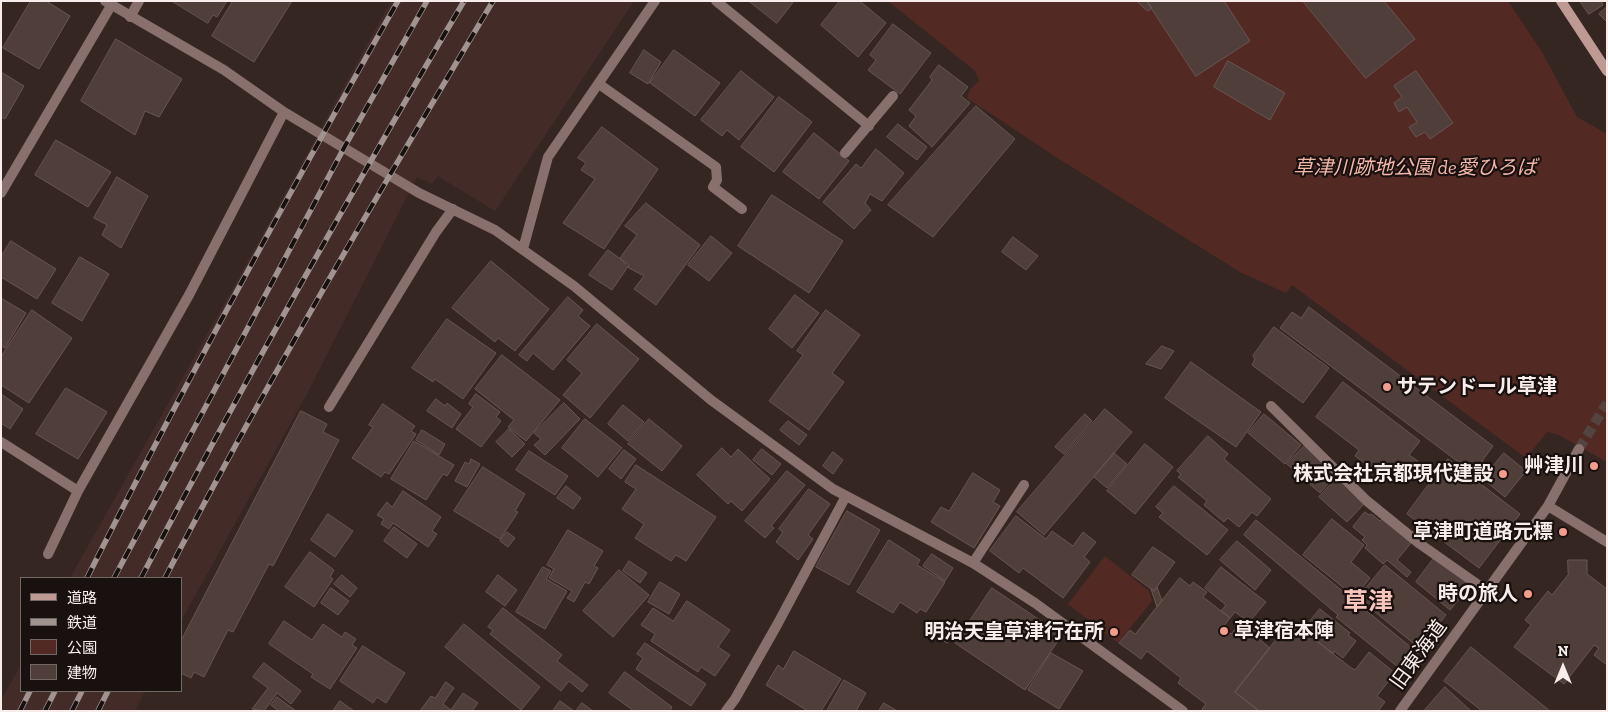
<!DOCTYPE html>
<meta charset="utf-8">
<style>
body{margin:0}
#map{position:relative;width:1608px;height:712px;overflow:hidden;background:#362622;font-family:"Zilla Slab","Noto Sans JP",serif}
canvas{display:block}
.frame{position:absolute;inset:0;border:2px solid #f9edeb;pointer-events:none}
.legend{position:absolute;left:20px;top:577px;width:162px;height:115px;box-sizing:border-box;background:#18110f;border:1px solid #726967;margin:0;padding:6px 9px;list-style:none;font-size:15px;color:#f9edeb}
.legend li{display:flex;align-items:center;gap:10px;height:25px}
.legend b{width:25px;border:1px solid #726967}
.north{position:absolute;left:1538px;top:642px;width:50px;height:50px;-webkit-text-stroke:4px #18110f;paint-order:stroke;rotate:0deg;font-size:14px;font-weight:700;line-height:20px;text-align:center;color:#f9edeb}
.north::after{content:'';display:block;margin:auto;width:18px;height:22px;background:#f9edeb;clip-path:polygon(50% 0,100% 100%,50% 72%,0 100%)}
</style>
<div id="map">
<canvas width="1608" height="712"></canvas>
<div class="frame"></div>
<ul class="legend">
<li><b style="height:6px;background:#be9a92"></b>道路</li>
<li><b style="height:6px;background:#a09390"></b>鉄道</li>
<li><b style="height:14px;background:#532a23"></b>公園</li>
<li><b style="height:14px;background:#503e3a"></b>建物</li>
</ul>
<div class="north">N</div>
</div>
<script>
const ctx = document.querySelector('canvas').getContext('2d');
ctx.lineJoin = 'round';
function paint(path, color) {
  ctx.fillStyle = color;
  ctx.fill(path, 'evenodd');
}
function trace(path, color, width, dash) {
  ctx.strokeStyle = color;
  ctx.lineWidth = width;
  ctx.lineCap = dash ? 'butt' : 'round';
  ctx.setLineDash(dash || []);
  ctx.stroke(path);
}
function label(font, color, halo, rows, align = 'center') {
  ctx.font = font + ' "Zilla Slab","Noto Sans JP",serif';
  ctx.lineWidth = 4.5;
  ctx.setLineDash([]);
  ctx.textBaseline = 'middle';
  ctx.strokeStyle = halo;
  ctx.fillStyle = color;
  for (const [text, x, y, turn = 0] of rows) {
    ctx.save();
    ctx.translate(x, y);
    ctx.rotate((+turn || 0) * Math.PI / 180);
    ctx.textAlign = isNaN(turn) ? turn : align;
    if (halo) ctx.strokeText(text, 0, 0);
    ctx.fillText(text, 0, 0);
    ctx.restore();
  }
}
const built = new Path2D(`
 M391,1H634L495,211L438,176L432,184L417,177L309,390L181,621V578H70L232,290Z
 M21,665V691H145L135,711H1V700Z`);
const green = new Path2D(`
 M888,1H1508L1542,52L1577,117L1607,134V462L1559,435L1547,432L1526,458L1292,285L1286,293L1240,272L1056,157L967,98L970,90L979,80L974,70Z
 M1105,556L1149,591L1152,601L1118,643L1068,604Z`);
const building = new Path2D(`
 M31,1H46L70,16L39,69L3,48Z
 M172,1H227L217,17L213,15L208,23Z
 M233,1H292L254,62L212,36Z
 M749,1H794L777,23Z
 M840,1H860L886,23L858,57L821,25Z
 M1137,1H1147L1152,8L1148,11Z
 M1147,1H1224L1250,41L1196,76Z
 M1303,1H1384L1415,39L1366,78Z
 M1580,1H1601L1603,5L1589,14Z
 M1607,7V22L1599,14Z
 M893,24L931,53L900,94L868,70L876,60L870,55Z
 M116,39L182,79L159,117L145,111L135,135L81,101Z
 M644,50L661,62L648,84L630,73Z
 M674,50L720,83L695,116L650,83Z
 M1228,61L1285,93L1270,120L1214,87Z
 M939,65L968,87L961,96L970,103L932,147L909,126L916,116L909,110L932,80L930,77Z
 M741,71L774,97L739,140L727,130L722,136L701,120Z
 M1416,71L1453,123L1430,139L1425,132L1416,137L1409,127L1417,122L1407,107L1399,112L1394,103L1402,97L1394,86Z
 M1,72L24,86L5,119L1,117Z
 M779,97L812,122L774,172L741,147Z
 M976,106L1015,139L933,237L888,205Z
 M898,124L927,147L917,160L887,137Z
 M602,127L658,169L604,249L563,223L595,179L581,170L586,163L578,158Z
 M814,133L849,161L819,199L783,172Z
 M56,140L111,172L88,207L35,175Z
 M876,149L904,173L882,201L870,194L865,203L871,210L854,229L823,202L856,164L861,168Z
 M117,177L148,196L121,248L102,235L107,225L94,218Z
 M772,195L843,241L809,293L738,246Z
 M646,203L700,245L656,305L634,289L644,276L629,268L620,258L637,235L625,226Z
 M711,236L732,253L709,281L688,265Z
 M1013,237L1038,256L1026,270L1002,252Z
 M11,241L56,269L37,299L1,277V257Z
 M608,250L629,265L612,290L589,275Z
 M80,257L109,274L82,321L52,303Z
 M491,261L549,309L515,351L498,338L495,342L452,308Z
 M795,295L819,313L792,348L769,329Z
 M568,297L583,310L578,316L590,326L553,370L533,353L527,361L519,355Z
 M1,298L26,313L5,348L1,346Z
 M1309,307L1493,446L1482,461L1491,467L1481,479L1280,328L1292,312L1301,318Z
 M32,310L72,338L29,403L1,385V357Z
 M826,310L860,335L832,373L844,382L809,430L769,401L803,355L797,351Z
 M447,319L496,353L463,399L435,379L433,382L412,368Z
 M597,324L639,359L590,418L563,395L582,373L567,360Z
 M1274,327L1329,368L1303,403L1252,365L1255,359L1253,356Z
 M1162,346L1174,351L1161,369L1146,364Z
 M502,355L560,400L526,441L508,427L514,420L475,389Z
 M1191,362L1261,412L1236,447L1165,398Z
 M1343,382L1420,441L1409,455L1418,461L1404,479L1395,472L1388,481L1355,456L1359,450L1316,417Z
 M66,388L107,412L78,459L36,434Z
 M1,394L23,409L10,429L1,423Z
 M476,394L500,412L496,417L501,421L481,447L456,429L473,407L469,404Z
 M436,399L445,406L447,403L461,414L452,428L427,411Z
 M564,403L580,419L545,455L534,445L541,439L534,433Z
 M383,404L415,426L411,431L416,434L389,474L385,472L381,477L352,458L373,427L369,425Z
 M623,405L644,422L628,441L608,424Z
 M1105,409L1132,432L1044,535L1017,512Z
 M301,411L327,424L323,432L339,440L273,566L269,564L233,632L228,630L204,677L194,672L191,678L181,673V641Z
 M1085,414L1092,421L1064,454L1055,447Z
 M1264,414L1301,445L1285,464L1248,433Z
 M585,419L622,448L598,477L562,448Z
 M649,419L682,446L662,471L628,444Z
 M788,421L807,435L799,445L780,430Z
 M509,429L525,444L512,457L496,442Z
 M422,430L445,444L439,455L416,440Z
 M1208,436L1228,454L1224,459L1271,499L1257,516L1252,512L1239,527L1228,518L1224,522L1204,505L1207,501L1178,477L1181,474L1177,471Z
 M414,441L454,465L447,476L443,474L426,500L391,479Z
 M1145,444L1173,467L1135,514L1107,491Z
 M1305,445L1337,474L1320,493L1287,464Z
 M722,448L731,457L738,449L770,479L742,511L731,501L728,504L697,475Z
 M762,449L781,464L772,475L753,460Z
 M624,450L636,459L621,479L609,469Z
 M529,451L568,476L555,495L516,470Z
 M833,452L843,460L833,474L823,466Z
 M1114,453L1127,464L1107,488L1094,477Z
 M1504,453L1526,471L1505,497L1483,479Z
 M471,459L480,464L467,487L455,481L465,462L469,464Z
 M1448,459L1520,514L1479,568L1407,514Z
 M636,465L716,517L686,561L676,555L671,561L635,538L644,524L622,509L636,489L625,482Z
 M483,467L525,494L515,511L518,512L500,539L454,511Z
 M787,471L805,485L771,526L774,528L765,538L745,521Z
 M973,473L1000,490L993,502L1000,506L974,548L931,522L941,507L949,511Z
 M1338,477L1365,503L1347,522L1319,497Z
 M566,486L581,498L573,509L557,498Z
 M1174,486L1228,530L1207,555L1159,517L1163,513L1156,507Z
 M809,489L830,504L808,535L813,539L798,560L776,542L783,532L779,529Z
 M403,491L441,517L432,531L437,534L428,547L393,523L389,529L381,524L384,519L377,515L387,502L392,507Z
 M847,511L880,530L849,585L816,567Z
 M1365,512L1369,515L1371,514L1380,521L1383,518L1411,543L1397,560L1411,572L1407,577L1387,560L1383,564L1365,548L1367,545L1362,540L1365,537L1353,527Z
 M328,514L353,531L335,557L311,540Z
 M1016,516L1046,539L1052,531L1073,546L1083,532L1096,542L1084,557L1090,562L1063,598L1023,568L1019,573L990,551Z
 M1332,519L1364,545L1351,562L1370,578L1355,597L1303,555Z
 M1256,520L1418,653L1403,671L1336,617L1338,615L1244,535Z
 M394,527L417,544L407,558L384,541Z
 M568,530L603,551L594,566L598,568L589,584L585,582L574,602L567,598L572,591L549,578L554,569L547,565Z
 M507,532L515,538L508,547L500,541Z
 M889,540L920,560L917,565L945,582L926,612L920,609L917,613L900,602L893,613L857,592Z
 M1237,541L1271,570L1255,590L1220,560Z
 M1153,547L1175,562L1154,591L1132,575Z
 M310,552L334,570L330,577L333,579L314,607L285,587Z
 M932,554L953,568L945,581L923,566Z
 M1435,557L1470,586L1450,610L1416,582Z
 M1568,560H1587V574L1607,589V665L1594,655L1599,648L1594,645L1564,684L1514,647L1531,625L1525,620L1548,591L1552,595L1568,575Z
 M629,561L647,573L640,583L623,571Z
 M1385,565L1446,615L1419,648L1358,598Z
 M543,567L551,571L546,579L567,591L545,629L516,612Z
 M1221,567L1266,602L1249,622L1235,612L1230,618L1221,611L1226,605L1205,588Z
 M619,570L649,595L613,637L583,611Z
 M342,575L357,588L350,597L334,584Z
 M498,575L517,590L505,606L486,592Z
 M1180,578L1190,586L1193,582L1207,592L1203,597L1230,618L1223,627L1231,634L1243,620L1257,631L1254,635L1270,648L1235,692L1259,711H1204L1202,709L1206,704L1178,683L1181,678L1147,651L1141,659L1119,643L1130,630L1135,634Z
 M660,582L680,594L669,614L648,602Z
 M1157,587L1162,601L1157,607L1151,589L1154,591Z
 M331,588L349,601L338,615L321,603Z
 M992,588L1062,635L1025,690L955,643Z
 M687,601L730,630L718,647L730,655L715,676L701,667L698,672L651,641L655,634L641,625L653,608L673,621Z
 M503,608L562,655L557,661L588,685L582,692L569,681L561,691L490,634L493,630L488,627Z
 M1320,609L1350,633L1348,635L1356,641L1343,658L1334,651L1333,654L1303,630Z
 M284,621L312,640L323,624L342,637L345,632L356,639L352,645L357,648L330,689L311,677L313,674L269,644Z
 M1291,621L1350,667L1355,670L1369,652L1395,673L1377,696L1385,702L1378,711H1259L1235,692Z
 M464,624L540,687L521,710L445,647Z
 M941,625L953,634L947,643L935,635Z
 M645,643L706,684L691,706L636,669L643,658L637,654Z
 M363,646L405,673L386,703L377,697L373,703L340,681Z
 M1471,647L1550,711H1482L1444,681Z
 M794,651L841,679L821,711H808L766,685L778,665L783,669Z
 M1051,653L1083,671L1059,709L1028,690Z
 M264,663L301,691L291,704L277,693L264,711L252,709L268,688L253,677Z
 M625,672L672,707L670,711H634L609,693Z
 M844,680L866,693L856,711H827Z
 M446,682L454,688L443,704L451,710L463,693L478,703L472,711H420L431,696L435,698Z
 M1445,687L1471,711H1424Z
 M277,697L296,711H279L271,705Z
 M340,701L354,711H333Z
 M560,701L574,711H553Z
 M582,703L593,711H576Z
 M884,703L897,711H879Z`);
const streetTunnel = new Path2D(`
 M1579,449L1607,403`);
const lane = new Path2D(`
 M130,17L139,1
 M599,84L716,167L717,180L713,187L742,209
 M845,153L893,96
 M1,193L112,4
 M1271,406L1367,501L1420,544L1487,591
 M329,407L436,232L453,209
 M973,563L1024,485`);
const street = new Path2D(`
 M105,1L224,70L284,112L419,193L495,230L574,286L711,400L833,489L973,563L1035,603L1183,711
 M716,1L869,126
 M523,249L548,157L655,1
 M1,442L78,491
 M1548,506L1607,542
 M48,554L78,491L189,295L284,112
 M726,711L735,699L777,625L846,496
 M1400,711L1548,506L1579,449`);
const secondary = new Path2D(`
 M1561,1L1607,71`);
const rail = new Path2D(`
 M87,578C185,383 290,191 398,1
 M114,578L345,146L427,1
 M141,578C243,383 352,191 464,1
 M165,578C266,382 380,191 493,1
 M20,711L30,691
 M45,711L55,691
 M72,711L82,691
 M98,711L108,691`);
const markers = [
 [1387,387,5,"#f49d8d"],
 [1594,466,5,"#f49d8d"],
 [1503,474,5,"#f49d8d"],
 [1563,532,5,"#f49d8d"],
 [1528,594,5,"#f49d8d"],
 [1224,631,5,"#f49d8d"],
 [1114,632,5,"#f49d8d"]
];
const parkNames = [
 ["草津川跡地公園 de愛ひろば",1415,168]
];
const poiNames = [
 ["サテンドール草津",1397,387,"left"],
 ["艸津川",1584,466],
 ["株式会社京都現代建設",1493,474],
 ["草津町道路元標",1553,532],
 ["時の旅人",1518,594],
 ["草津宿本陣",1234,631,"left"],
 ["明治天皇草津行在所",1104,632]
];
const streetNames = [
 ["旧東海道",1419,655,-54]
];
const districtNames = [
 ["草津",1368,603]
];
paint(built, '#432c28');
paint(green, '#532a23');
paint(building, '#503e3a');
trace(building, '#685551', 1);
trace(streetTunnel, '#534440', 10, [10, 5]);
trace(lane, '#88716d', 10);
trace(street, '#88716d', 10);
trace(secondary, '#be9a92', 10);
trace(rail, '#a09390', 5.5);
trace(rail, '#18110f', 4, [11]);
for (const [x, y, r, color] of markers) {
  const dot = new Path2D();
  dot.arc(x, y, r, 0, 2 * Math.PI);
  ctx.fillStyle = color;
  ctx.fill(dot);
  trace(dot, '#18110f', 2);
}
label('italic 20px', '#f5b6aa', '#18110f', parkNames);
label('bold 20px', '#f9edeb', '#18110f', poiNames, 'right');
label('20px', '#f9edeb', '#18110f', streetNames);
label('bold 25px', '#f7c5bb', '#18110f', districtNames);
</script>
